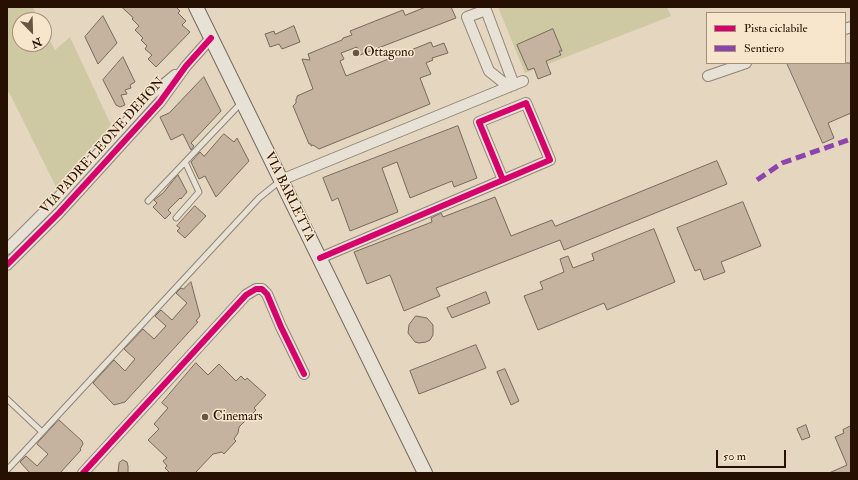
<!DOCTYPE html>
<style>
body{margin:0}
#map{position:relative;width:858px;height:480px;overflow:hidden;background:#e4d6bf;font-family:"IM FELL Double Pica",serif}
canvas{display:block}
.frame{position:absolute;inset:0;border:8px solid #261001;pointer-events:none}
.legend{position:absolute;left:706px;top:12px;width:140px;height:52px;box-sizing:border-box;background:#f7e6cc;border:1px solid #a3907b;margin:0;padding:5px 7px;list-style:none;font-size:12px;color:#261001}
.legend li{display:flex;align-items:center;gap:8px;height:20px}
.legend b{width:20px;border:1px solid #a3907b}
.north{position:absolute;left:12px;top:12px;width:40px;height:40px;box-sizing:border-box;background:#f7e6cc;border:1px solid #a3907b;border-radius:50%;rotate:157deg;font-size:11px;font-weight:700;line-height:16px;text-align:center;color:#261001}
.north::after{content:'';display:block;margin:auto;width:14px;height:18px;background:#685544;clip-path:polygon(50% 0,100% 100%,50% 72%,0 100%)}
.scale{position:absolute;left:716px;top:450px;width:70px;height:18px;box-sizing:border-box;border:2px solid #261001;border-top:0;padding-left:5px;font-size:12px;line-height:14px;white-space:nowrap;color:#261001;-webkit-text-stroke:3px #f7e6cc;paint-order:stroke}
</style>
<div id="map">
<canvas width="858" height="480"></canvas>
<div class="frame"></div>
<ul class="legend">
<li><b style="height:5px;background:#d6006c"></b>Pista ciclabile</li>
<li><b style="height:5px;background:#8e44ad"></b>Sentiero</li>
</ul>
<div class="north">N</div>
<div class="scale">50 m</div>
</div>
<script>
const ctx = document.querySelector('canvas').getContext('2d');
ctx.lineJoin = 'round';
function paint(path, color) {
  ctx.fillStyle = color;
  ctx.fill(path, 'evenodd');
}
function trace(path, color, width, dash) {
  ctx.strokeStyle = color;
  ctx.lineWidth = width;
  ctx.lineCap = dash ? 'butt' : 'round';
  ctx.setLineDash(dash || []);
  ctx.stroke(path);
}
function label(font, color, halo, rows, align = 'center') {
  ctx.font = font + ' "IM FELL Double Pica",serif';
  ctx.lineWidth = 3;
  ctx.setLineDash([]);
  ctx.textBaseline = 'middle';
  ctx.strokeStyle = halo;
  ctx.fillStyle = color;
  for (const [text, x, y, turn = 0] of rows) {
    ctx.save();
    ctx.translate(x, y);
    ctx.rotate((+turn || 0) * Math.PI / 180);
    ctx.textAlign = isNaN(turn) ? turn : align;
    if (halo) ctx.strokeText(text, 0, 0);
    ctx.fillText(text, 0, 0);
    ctx.restore();
  }
}
const green = new Path2D(`
 M7,7H33L39,20H20V44H44V29L55,50L70,37L111,125L56,187L9,92L7,94Z
 M498,7H667L671,16L525,73Z`);
const building = new Path2D(`
 M122,7H176L180,11L178,13L186,21L182,25L190,32L156,67L148,59L152,55L145,49L147,46L141,40L143,38L135,30L139,26L132,19L133,18Z
 M426,7H451L456,18L360,55L357,47L341,53L344,59L340,61L346,76L431,42L433,47L444,43L448,53L432,58L433,60L426,63L431,74L420,78L430,104L319,149L313,145L311,146V144H309L293,106L296,103V99L297,98V96L313,89L302,59L310,60L308,54L342,40L343,38L352,35L350,31L403,10L405,15Z
 M103,16L117,43L98,64L85,37Z
 M294,26L300,42L282,49L279,44L270,47L265,34L274,31L275,34Z
 M553,29L562,51H559L561,55L546,61L551,74L538,79L534,68L528,70L517,45Z
 M123,57L135,82L130,85L131,88L125,90L127,94L121,95L125,105L120,107L116,105L103,80Z
 M787,63H851V113L828,123L834,138L823,143Z
 M204,77L221,111L191,143L194,146L191,150L183,134L171,140L160,117L169,113Z
 M458,126L477,178L454,187L452,181L410,198L397,162L382,168L398,212L350,231L338,198L332,201L323,178Z
 M224,134L234,142L237,138L249,161L216,197L205,176L199,179L191,162L200,152L204,156Z
 M717,161L727,184L564,250L560,240L436,288L440,296L404,311L390,275L367,284L354,252L432,222L431,218L441,213L443,217L495,197L511,236L552,220L555,226Z
 M178,175L187,192L181,199L180,198L168,210L171,213L165,219L153,207L157,203L154,200L163,193Z
 M743,202L761,246L721,262L725,272L704,280L700,269L695,271L677,228Z
 M195,206L206,216L185,238L177,231L180,228L177,226Z
 M654,229L675,282L607,310L604,303L538,330L524,296L543,289L540,282L564,272L560,259L568,256L573,268L594,260L592,254Z
 M191,282L200,316L196,321L198,322L125,402L114,405L93,383L114,360L125,371L135,359L124,349L143,329L154,339L166,326L155,316L161,310L172,320L187,303L176,293L181,288L183,289Z
 M486,292L490,303L452,318L447,308Z
 M416,316L427,318L433,325V335L430,340L426,342L419,343L415,342L408,333L409,325Z
 M476,345L486,368L419,394L410,371Z
 M196,363L208,375L219,364L236,381L241,376L245,380L247,378L266,395L254,408L256,410L239,427L238,433L234,439L236,441L224,454L222,452L213,454L195,473H170L165,468L167,466L163,461L167,458L148,440L159,429L154,424L168,408L162,403Z
 M505,369L519,401L511,405L497,372Z
 M59,420L82,441L83,444L80,449L81,450L60,473H30L20,462L26,456L37,466L48,454L37,444Z
 M806,425L810,437L802,440L797,429Z
 M851,426V473H829L847,465L835,437L844,433L843,430Z
 M123,460L127,462L128,466V473H118L119,463Z`);
const lane = new Path2D(`
 M148,201L242,102
 M176,218L199,192L185,162
 M7,399L42,432
 M7,470L259,198L280,181`);
const street = new Path2D(`
 M845,29L851,27
 M708,76L746,63
 M509,87L489,71L467,17L486,10L514,85
 M281,180L523,81
 M7,249L54,202L152,94L175,75
 M320,258L550,160L526,103L479,122L503,180
 M7,265L59,213L160,102L186,66L211,38
 M83,473L246,295L256,289H262L267,294L281,327L304,374`);
const secondary = new Path2D(`
 M196,7L425,473`);
const quiet = new Path2D(`
 M757,180L782,163L851,139`);
const cycleway = new Path2D(`
 M320,258L550,160L526,103L479,122L503,180
 M7,265L59,213L160,102L186,66L211,38
 M83,473L246,295L256,289H262L267,294L281,327L304,374`);
const markers = [
 [356,53,4,"#685544"],
 [205,417,4,"#685544"]
];
const poiNames = [
 ["Ottagono",364,53],
 ["Cinemars",213,417]
];
const streetNames = [
 ["VIA PADRE LEONE DEHON",103,146,-48],
 ["VIA BARLETTA",289,197,64]
];
paint(green, '#cec9a2');
paint(building, '#c5b29f');
trace(building, '#756a5d', 1);
trace(lane, '#908576', 7);
trace(street, '#908576', 12);
trace(secondary, '#756a5d', 16);
trace(lane, '#e8e1d6', 5);
trace(street, '#e8e1d6', 10);
trace(secondary, '#e8e1d6', 14);
trace(quiet, '#8e44ad', 5, [10, 5]);
trace(cycleway, '#d6006c', 6);
for (const [x, y, r, color] of markers) {
  const dot = new Path2D();
  dot.arc(x, y, r, 0, 2 * Math.PI);
  ctx.fillStyle = color;
  ctx.fill(dot);
  trace(dot, '#f7e6cc', 1.5);
}
label('13px', '#261001', '#f7e6cc', poiNames, 'left');
label('13px', '#261001', '#f7e6cc', streetNames);
</script>
